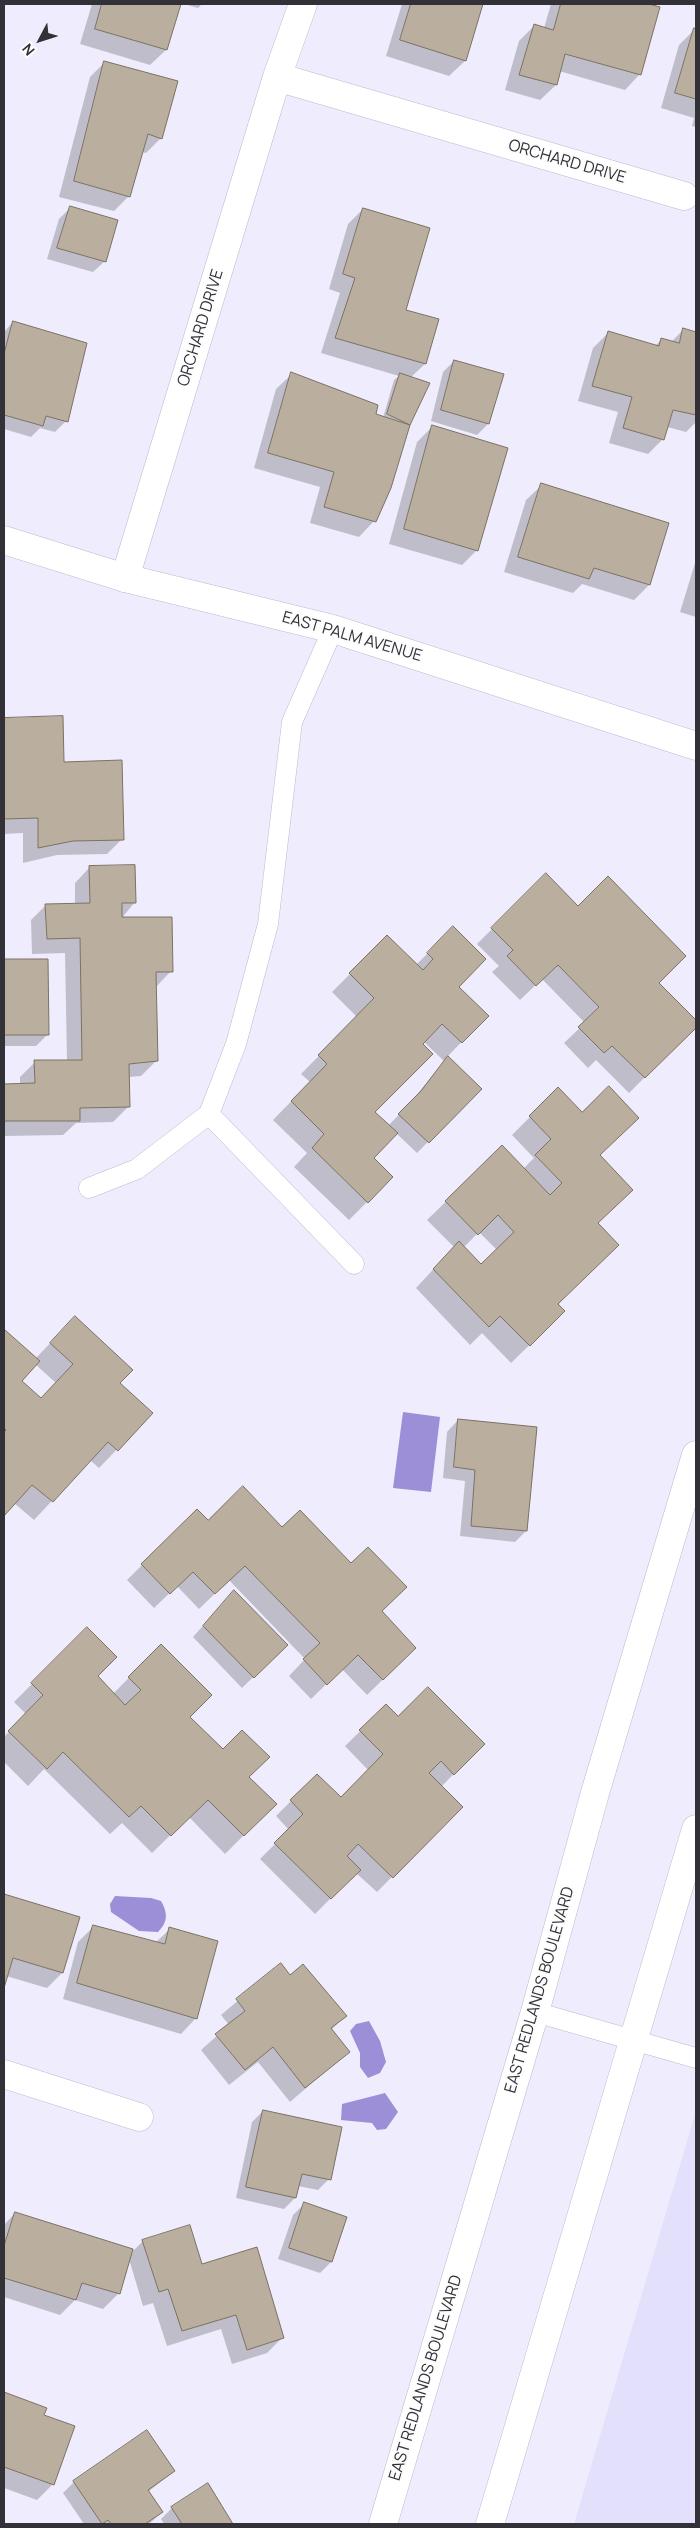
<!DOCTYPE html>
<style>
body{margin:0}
#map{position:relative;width:700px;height:2528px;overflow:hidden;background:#efedfd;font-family:Manrope,sans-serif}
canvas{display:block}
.frame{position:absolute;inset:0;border:5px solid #323138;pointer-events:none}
.north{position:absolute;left:15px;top:15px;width:50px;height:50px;-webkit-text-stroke:4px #fcfcfc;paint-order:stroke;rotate:230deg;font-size:14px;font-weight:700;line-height:20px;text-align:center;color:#323138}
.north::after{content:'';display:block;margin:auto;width:18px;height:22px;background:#323138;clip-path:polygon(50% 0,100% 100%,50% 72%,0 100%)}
</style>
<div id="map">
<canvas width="700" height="2528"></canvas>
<div class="frame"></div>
<div class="north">N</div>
</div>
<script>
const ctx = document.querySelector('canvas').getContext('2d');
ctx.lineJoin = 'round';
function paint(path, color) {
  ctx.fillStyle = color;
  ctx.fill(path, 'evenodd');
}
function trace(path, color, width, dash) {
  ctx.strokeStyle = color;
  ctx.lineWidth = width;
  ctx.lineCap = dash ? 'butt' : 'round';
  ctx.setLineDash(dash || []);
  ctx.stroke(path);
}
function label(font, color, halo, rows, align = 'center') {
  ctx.font = font + ' Manrope,sans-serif';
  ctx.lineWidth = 4;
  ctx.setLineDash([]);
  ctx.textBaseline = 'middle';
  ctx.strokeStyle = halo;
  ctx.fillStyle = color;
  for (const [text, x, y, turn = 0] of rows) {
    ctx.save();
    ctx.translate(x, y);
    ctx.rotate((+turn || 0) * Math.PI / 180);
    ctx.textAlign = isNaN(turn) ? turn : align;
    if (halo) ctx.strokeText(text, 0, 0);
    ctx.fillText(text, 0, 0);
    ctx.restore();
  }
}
const built = new Path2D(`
 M696,2111V2524H574Z`);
const water = new Path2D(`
 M403,1412L440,1417L431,1492L393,1488Z
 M115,1896L151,1898L161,1901C168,1913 168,1922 158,1932L139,1931L111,1912L110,1904Z
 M369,2021L380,2041L386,2062L380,2073L368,2078L360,2067V2053L350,2031L356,2024Z
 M385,2093L398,2112L386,2129L377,2130L372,2123L341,2120L342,2104Z`);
const shadow = new Path2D(`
 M92,4H179L166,50L150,65L80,44Z
 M184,4H202L198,8Z
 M402,4H482L465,61L449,76L386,56Z
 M551,4H645L658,8L640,74L625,90L559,71L556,85L540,100L505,90L519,41L534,26L544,28Z
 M694,30H696V127L692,126L694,118L661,108L679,45Z
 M105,62L161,138L146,153L141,152L129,196L114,211L59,197L90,77Z
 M70,208L105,261L93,272L47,259L59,219Z
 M363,209L425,364L410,378L409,424L390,488L374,521L359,537L310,523L320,487L254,468L276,389L292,374L383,418L394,380L399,376L321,353L340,293L329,289L348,224Z
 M13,322L66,421L55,432L40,428L31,437L4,429V332Z
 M683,330L696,334V422L686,432L667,427L663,439L648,454L609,443L618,412L578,401L593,348L608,333L655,346L662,339L671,342Z
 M454,361L488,424L477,435L431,421L443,372Z
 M432,427L477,550L462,565L389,544L417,442Z
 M542,485L649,585L634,600L582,584L573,593L504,572L526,500Z
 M696,560V617L680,612Z
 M62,718L63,763L122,839L107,854L57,855L23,863V833L4,834V719Z
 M90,867L135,902L121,919L171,971L156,987L157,1060L141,1076L128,1077V1107L113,1122L76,1123L63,1135L4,1136V1085H20V1077L35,1062L67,1061L65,953L32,954L31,920L46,905H75V883Z
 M546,875L696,1022V1026L629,1093L596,1060L588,1068L564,1043L585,1023L542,979L520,1000L492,972L499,966L477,944Z
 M453,928L458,987L487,1016L447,1057L480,1089L417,1153L396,1133L372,1158L367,1202L349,1220L294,1167L307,1153L273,1120L310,1082L301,1074L357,1017L332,992L387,937L416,965ZM423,1041L444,1061L410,1103L388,1126L374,1112Z
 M4,960H47V1035L36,1046H4Z
 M558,1089L598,1156L597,1224L546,1329L511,1363L482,1333L470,1345L416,1288L454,1247L427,1220L502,1147L523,1169L534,1158L512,1135ZM479,1232L497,1250L481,1266L463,1248Z
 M5,1332L35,1359L57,1336L118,1383L151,1414L99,1468L90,1460L34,1520L14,1503L4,1514ZM35,1364L56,1383L41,1399L20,1381Z
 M458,1420L526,1531L515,1542L460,1536L465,1481L443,1478L447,1432Z
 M208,1522L282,1529L351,1565L380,1612L415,1648L367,1695L342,1669L311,1699L289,1676L305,1659L229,1580L199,1609L177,1586L154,1608L127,1580L142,1565Z
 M223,1603L286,1645L242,1688L193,1637Z
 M87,1629L96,1676L113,1694L161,1645L189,1717L275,1804L225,1854L189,1817L152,1853L122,1823L110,1834L44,1769L28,1786L4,1762V1737L26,1714L14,1702Z
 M386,1706L398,1718L483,1744L441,1787L461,1807L377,1892L356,1873L315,1914L260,1859L289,1830L276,1816L317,1775L340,1799L368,1770L345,1746Z
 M4,1896L78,1918L62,1973L47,1988L6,1976L4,1984Z
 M93,1927L155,1943L170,1929L196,2018L181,2034L63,1999L78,1942Z
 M280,1965L290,1977L345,2016L331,2030L348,2052L290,2102L258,2062L229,2085L201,2050L229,2025L221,2015Z
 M263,2111L329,2179L318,2190L298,2186L295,2198L284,2209L236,2198L252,2122Z
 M304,2204L346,2218L331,2262L320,2273L278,2259L293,2215Z
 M15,2213L134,2250L143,2241L283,2337L267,2353L232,2364L221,2329L167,2346L153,2303L143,2306L129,2259L119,2293L103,2309L75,2300L60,2315L4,2297V2225Z
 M4,2393L45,2408L42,2415L73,2427L52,2485L37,2500L4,2488Z
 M147,2432L174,2471L148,2492L162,2512L149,2524H84L63,2493L74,2482Z
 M208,2484L232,2524H164L161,2519L172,2508Z`);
const building = new Path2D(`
 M102,4H181L167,50L95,29Z
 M411,4H483L466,61L400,40Z
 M561,4H649L660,7L641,75L565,54L557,85L519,75L534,24L553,30Z
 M694,28L696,29V99L675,93Z
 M104,61L178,81L162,139L148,134L130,197L74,181Z
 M70,206L118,220L106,262L57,248Z
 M363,208L430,228L406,310L439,319L426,364L335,338L355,278L343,274Z
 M13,321L87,343L68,422L46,416L43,426L4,415V354Z
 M683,328L696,332V415L673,410L664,440L623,428L632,397L592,386L608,331L659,346L661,338L679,343Z
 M454,360L504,374L489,424L441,410Z
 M291,372L378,405L376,414L410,425L391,488L376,522L324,507L334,472L268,453Z
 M400,373L430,383L410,425L387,414Z
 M432,425L508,448L478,551L404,529Z
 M541,483L669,523L650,585L594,568L589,579L518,557Z
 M63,716L64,762L122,760L124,840L73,841L38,848V818L4,819V718Z
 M135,865L136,903H122V917H172L173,972H156L158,1061L129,1064L130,1107L80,1108V1121H4V1084L35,1083L34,1060H82L80,938L47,939L45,904L90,903L89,866Z
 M546,873L578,906L608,876L686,956L659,983L696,1020V1028L645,1078L612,1046L604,1053L578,1027L599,1007L558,965L536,986L507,956L513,950L491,928Z
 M453,926L486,959L459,987L489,1016L462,1043L442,1024L423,1044L433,1054L375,1112L398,1133L374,1158L393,1177L368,1203L312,1148L324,1134L291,1101L327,1064L318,1055L374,998L349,973L387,935L423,970L433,959L427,953Z
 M4,959H48L49,1035H4Z
 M448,1056L482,1089L429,1143L398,1114L421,1091Z
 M609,1086L639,1118L600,1155L633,1190L598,1223L619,1245L558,1304L565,1311L530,1346L500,1316L489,1327L433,1269L459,1241L481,1264L514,1232L498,1215L478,1235L445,1201L502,1145L550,1195L562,1183L535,1155L551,1139L529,1116L558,1087L582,1112Z
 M75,1316L133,1370L120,1383L153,1413L118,1451L108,1442L53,1502L32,1485L4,1516V1432L6,1430L4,1428V1331L5,1330L40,1361L22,1381L41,1398L73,1364L50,1343Z
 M458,1419L537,1427L527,1531L471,1526L475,1470L454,1467Z
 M243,1486L282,1527L300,1510L351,1563L368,1547L407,1587L382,1611L416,1648L383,1680L358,1655L327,1685L303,1659L320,1643L245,1566L215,1594L193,1572L170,1594L141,1564L197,1509L208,1520Z
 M234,1590L288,1645L254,1678L203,1626Z
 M87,1627L117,1657L98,1676L125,1705L141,1690L128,1677L161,1644L212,1695L190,1717L223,1749L242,1730L270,1757L249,1777L277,1804L244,1836L208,1800L171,1836L141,1806L129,1817L63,1752L47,1769L8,1731L43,1695L31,1683Z
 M428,1687L485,1744L454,1775L441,1761L429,1773L463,1807L393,1878L358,1844L347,1856L361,1870L331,1899L274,1843L303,1814L290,1800L317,1774L341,1797L383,1754L359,1730L386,1704L398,1716Z
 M4,1894L80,1917L63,1973L13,1958L4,1988Z
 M93,1925L165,1944L169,1927L218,1941L197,2019L77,1983Z
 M281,1963L290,1975L303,1964L347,2016L331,2028L350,2052L305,2088L273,2047L245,2070L215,2034L245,2011L236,1999Z
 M263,2110L342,2127L331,2180L302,2174L296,2198L246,2187Z
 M304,2202L347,2217L332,2262L289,2248Z
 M15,2212L133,2249L120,2294L82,2283L76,2300L4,2278V2246Z
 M190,2225L202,2264L257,2247L284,2338L247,2350L236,2315L182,2331L168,2289L159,2292L142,2240Z
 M4,2392L47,2408L44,2415L75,2426L54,2485L4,2467Z
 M147,2430L175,2471L148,2490L163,2512L145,2524H111L108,2520L102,2524L73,2481Z
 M208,2483L233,2524H182L171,2507Z`);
const service = new Path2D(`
 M209,1114L354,1264
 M89,1188L137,1169L209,1114L236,1044L268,924L292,722L333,629
 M535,2012L696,2058`);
const minor = new Path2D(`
 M277,77L684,196
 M125,578L277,77L303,4
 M4,2074L139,2117`);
const tertiary = new Path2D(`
 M4,540L125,578L333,629L696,746`);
const primary = new Path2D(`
 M383,2524L535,2012L595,1793L696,1455
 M490,2524L696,1829`);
const streetNames = [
 ["ORCHARD DRIVE",567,162,16],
 ["ORCHARD DRIVE",201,328,-73],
 ["EAST PALM AVENUE",352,637,16],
 ["EAST REDLANDS BOULEVARD",540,1990,-74],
 ["EAST REDLANDS BOULEVARD",426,2378,-73]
];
paint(built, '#e3e0fb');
paint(water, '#9c8fd8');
paint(shadow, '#0003');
paint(building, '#baaf9f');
trace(building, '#7b7162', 1);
trace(service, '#bcbacc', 21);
trace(minor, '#bcbacc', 29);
trace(tertiary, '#bcbacc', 29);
trace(primary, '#bcbacc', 29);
trace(service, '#fff', 20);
trace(minor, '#fff', 28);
trace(tertiary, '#fff', 28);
trace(primary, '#fff', 28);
label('16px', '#323138', '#fcfcfc', streetNames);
</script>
